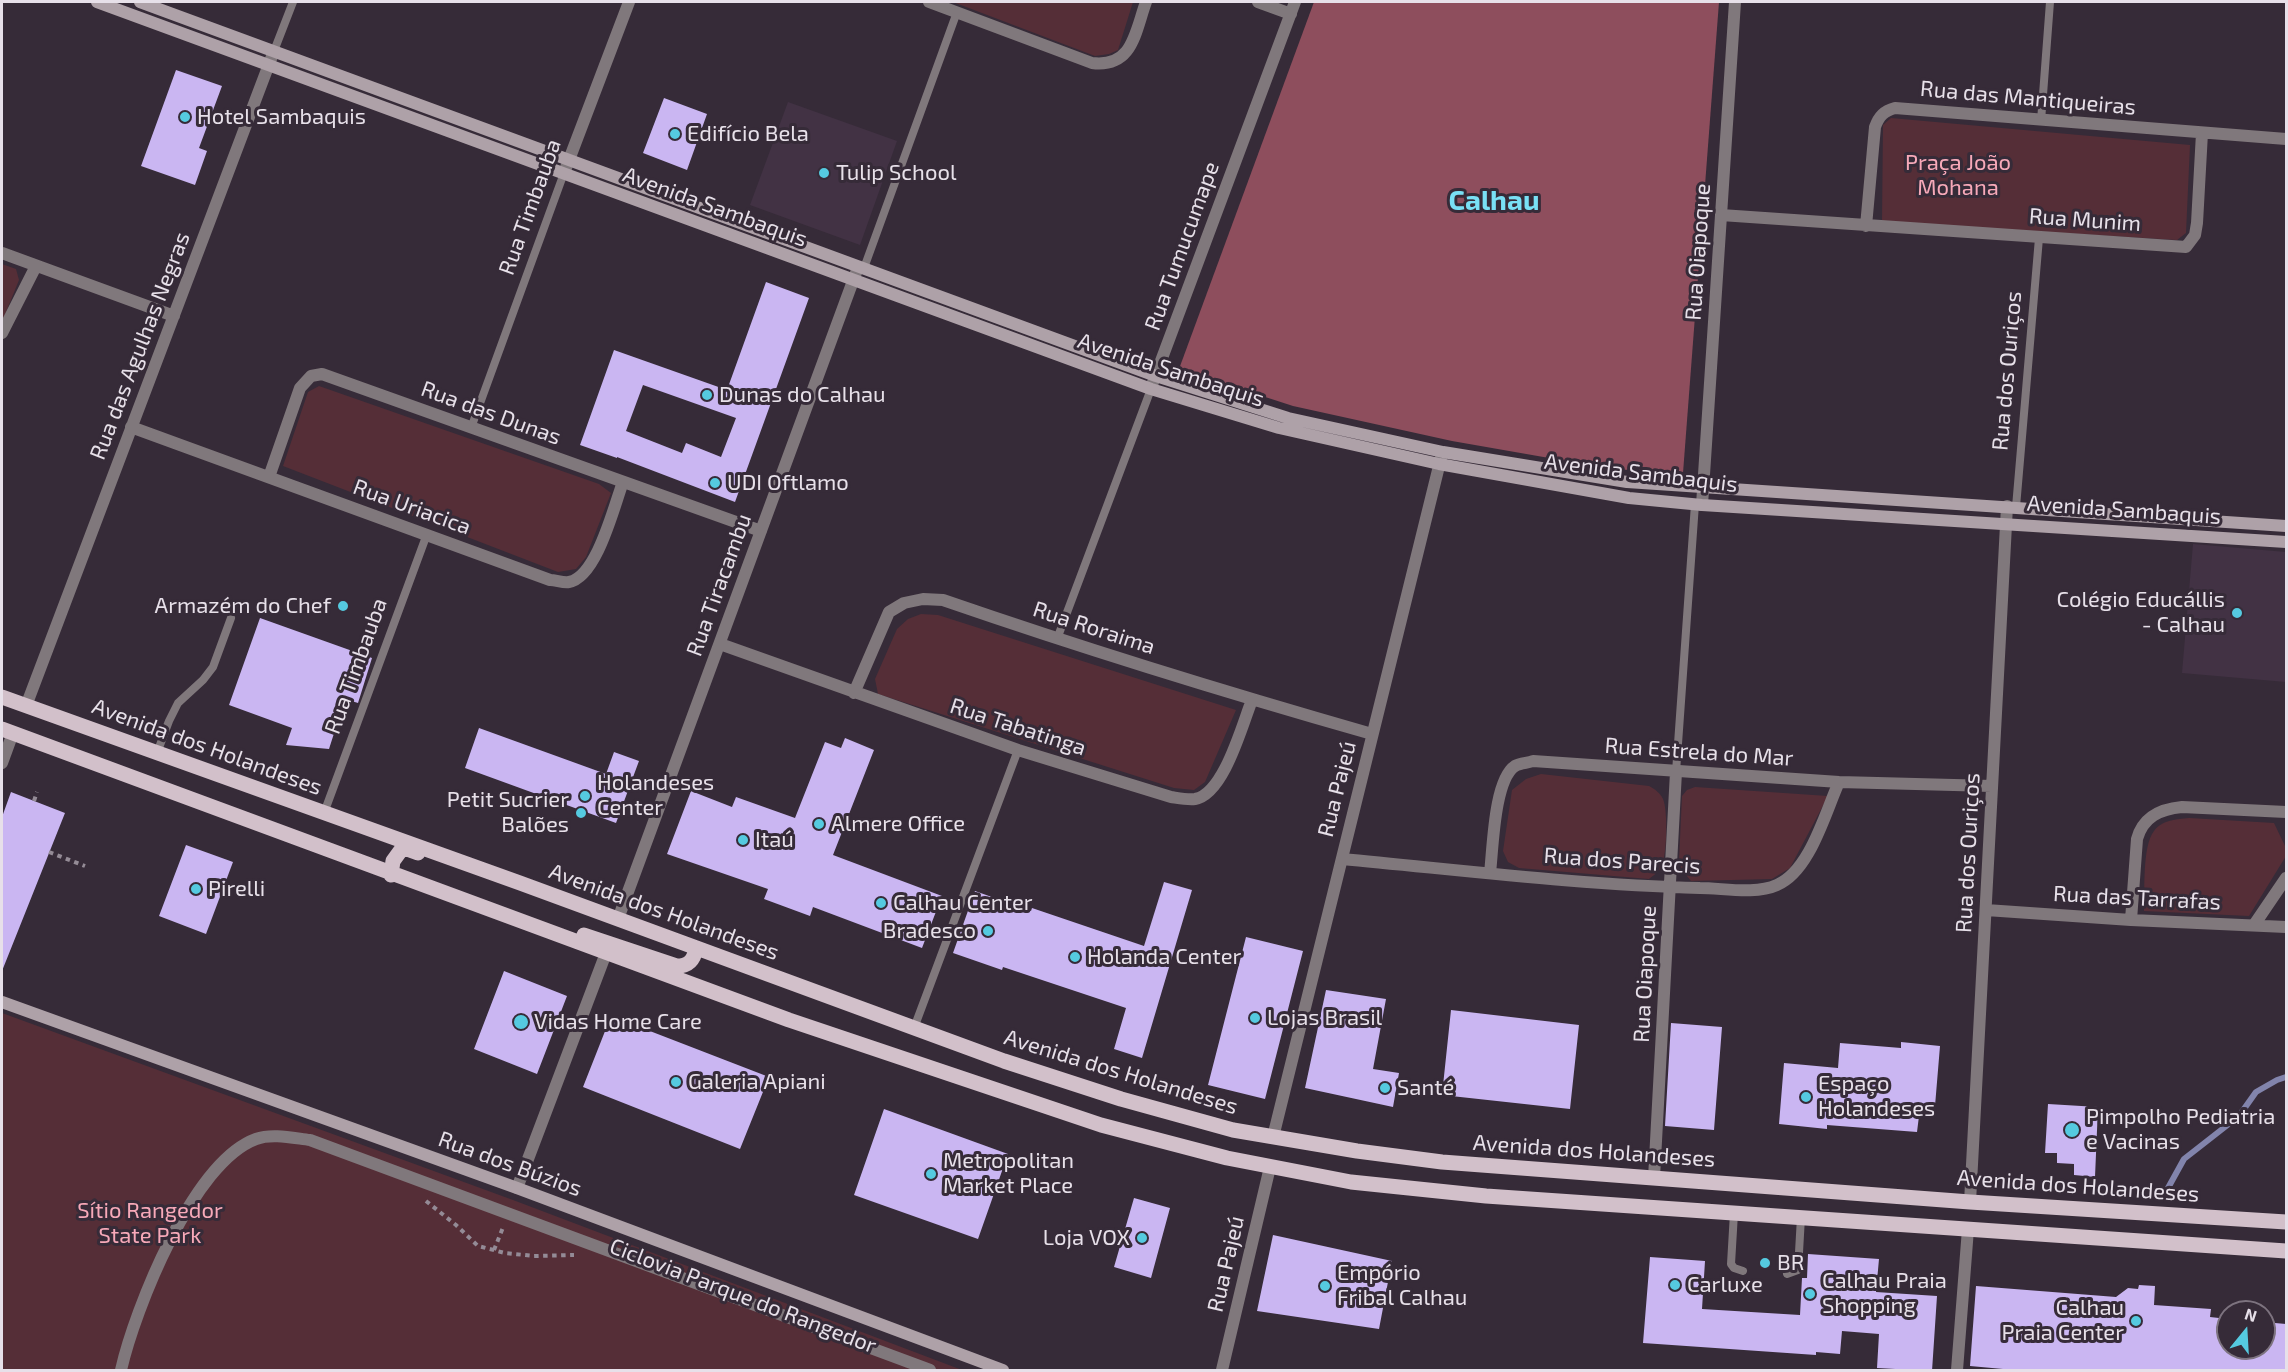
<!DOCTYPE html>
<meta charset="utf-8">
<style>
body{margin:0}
#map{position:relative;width:2288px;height:1372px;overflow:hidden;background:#362b38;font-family:"Exo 2",sans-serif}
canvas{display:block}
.frame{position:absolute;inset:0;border:3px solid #e7e0e9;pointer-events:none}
.north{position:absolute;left:2216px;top:1300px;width:60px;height:60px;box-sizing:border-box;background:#362b38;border:2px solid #7d737f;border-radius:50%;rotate:18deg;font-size:16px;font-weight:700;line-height:24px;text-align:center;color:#e7e0e9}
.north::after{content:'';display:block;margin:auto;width:21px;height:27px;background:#55cae0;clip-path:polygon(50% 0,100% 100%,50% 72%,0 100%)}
</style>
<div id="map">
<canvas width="2288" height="1372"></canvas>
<div class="frame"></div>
<div class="north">N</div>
</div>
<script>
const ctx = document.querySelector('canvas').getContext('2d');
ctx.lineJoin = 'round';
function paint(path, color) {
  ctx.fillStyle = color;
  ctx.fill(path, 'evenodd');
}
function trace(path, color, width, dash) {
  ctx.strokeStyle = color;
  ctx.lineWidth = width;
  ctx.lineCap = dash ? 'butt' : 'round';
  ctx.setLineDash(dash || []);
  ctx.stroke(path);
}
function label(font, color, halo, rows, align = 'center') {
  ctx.font = font + ' "Exo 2",sans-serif';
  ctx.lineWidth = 6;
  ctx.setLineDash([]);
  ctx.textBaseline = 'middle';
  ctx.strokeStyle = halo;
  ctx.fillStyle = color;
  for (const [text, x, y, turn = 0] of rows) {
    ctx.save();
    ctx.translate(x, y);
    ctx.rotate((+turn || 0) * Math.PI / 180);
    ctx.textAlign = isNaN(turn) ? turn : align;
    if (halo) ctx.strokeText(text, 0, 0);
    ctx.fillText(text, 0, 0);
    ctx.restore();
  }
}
const built = new Path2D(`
 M788,102L897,141L860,245L750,205Z
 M2193,544L2286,552V682L2182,673Z`);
const green = new Path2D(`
 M953,2H1133L1118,50L1109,54L1095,56Z
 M1891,118L2190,145L2186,233L2177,240L1882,222L1883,125Z
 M2,264L16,269L19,280L2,322Z
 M319,386L599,484L611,493L586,557L576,569L558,572L283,466L308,392Z
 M921,614L938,615L1236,710L1205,782L1194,790L1174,788L878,694L875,679L897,629L908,619Z
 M1541,774L1649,786C1655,789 1660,793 1663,799C1668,810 1667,854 1662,865C1660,871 1654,875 1649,879L1519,868L1508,862L1503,851L1512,790L1526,779Z
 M1695,787L1828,796L1790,868L1772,879L1691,881L1682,870L1679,861L1682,796L1687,790Z
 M2189,818L2274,823L2286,848V856L2249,916L2144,911C2145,892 2142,846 2154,831C2162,820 2177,819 2189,818Z
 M2,1013L513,1200L962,1370H2Z`);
const forest = new Path2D(`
 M1314,2H1719L1683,473L1612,469L1452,441L1293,406L1179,369Z`);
const stream = new Path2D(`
 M2168,1188L2184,1159L2239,1116L2256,1092L2277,1080L2286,1077`);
const building = new Path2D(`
 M176,70L222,86L199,148L207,151L195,185L141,166Z
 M664,98L707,114L687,170L643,153Z
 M766,282L809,298L735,502L617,457V458L580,445L614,350L727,390ZM643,385L736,418L721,457L686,443L682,453L626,431Z
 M260,618L372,658L358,703L345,699L329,749L286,745L292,728L229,705Z
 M479,728L606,774L614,752L639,761L616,823L465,768Z
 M845,738L874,750L833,855L942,896L922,948L813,907L810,916L764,899L768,889L667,854L691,791L732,807L736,797L795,818L825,742L841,748Z
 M11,792L65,813L2,971V817Z
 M186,845L233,862L206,934L159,916Z
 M1164,882L1192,890L1142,1058L1114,1049L1126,1008L1003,967L1002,970L953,953L975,891L1031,911L1032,908L1144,946Z
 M1246,937L1303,951L1265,1099L1208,1085Z
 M504,971L567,996L537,1074L474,1049Z
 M1326,990L1386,999L1373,1069L1399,1073L1393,1107L1305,1088Z
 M1451,1010L1579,1025L1570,1109L1442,1095Z
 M611,1016L769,1077L740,1149L583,1087Z
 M1671,1023L1722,1027L1714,1130L1665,1126Z
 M1901,1042L1940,1046L1934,1118L1919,1116L1917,1132L1827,1125V1129L1779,1124L1784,1063L1838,1068L1840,1043L1901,1048Z
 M2048,1104L2098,1107L2095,1177L2074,1175V1164L2057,1163V1153H2045Z
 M884,1109L1008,1154L978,1239L854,1195Z
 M1134,1198L1170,1208L1151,1278L1114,1267Z
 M1273,1235L1392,1261L1379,1329L1257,1311Z
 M1808,1254L1879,1259L1876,1292L1937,1296L1932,1371L1877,1368L1879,1334L1842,1331L1840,1354L1816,1352V1355L1643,1343L1650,1257L1705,1261L1702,1309L1800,1315L1802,1278H1807Z
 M2139,1285L2155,1286L2154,1305L2211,1309L2210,1317L2228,1319V1348H2264V1322L2286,1324V1371H2025L1970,1366L1976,1286L2116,1297L2128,1288L2138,1289Z`);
const path = new Path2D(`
 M34,801L37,792
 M49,852L85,866
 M426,1201L456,1225L478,1246L505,1253L534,1256L574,1255
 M494,1250L504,1225`);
const service = new Path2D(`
 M274,51L293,2
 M2041,121L2050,2
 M864,268L957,12
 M471,428L564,173
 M2016,507L2039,238
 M1057,639L1151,389
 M157,753L169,721L178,703L203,680L213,667L231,618
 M1676,772L1695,504
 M324,813L427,534
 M914,1028L1018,750
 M1734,1213L1731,1264L1734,1268L1743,1271
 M1787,1274L1798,1270L1801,1217`);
const pedestrian = new Path2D(`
 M121,1370C135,1309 193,1162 256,1139C272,1133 293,1138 310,1140L930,1370`);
const minor = new Path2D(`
 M929,2L1092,63C1133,68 1135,32 1146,2
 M1258,2L1291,14
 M564,173L629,2
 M1721,215L2186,247L2195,235L2197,223L2202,133
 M1866,226L1875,127C1879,116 1884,111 1895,108L2286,139
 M2,253L174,316
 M2,333L36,266
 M1152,385L1295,2
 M131,427L550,580C556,580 563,583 569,582C597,577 614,506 623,482
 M269,477L300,388L311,376L322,374L761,531
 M1702,505L1735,2
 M720,644L1018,750L1171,797C1178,798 1188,800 1195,799C1224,794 1242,725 1252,700
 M854,693L889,612L904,603L923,599L943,600C1085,649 1228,693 1372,734
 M26,706L274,51
 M2,763L13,733
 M1342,859C1461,870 1581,885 1700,888C1723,888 1755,895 1777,885C1810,871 1825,813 1839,782
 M1490,873C1493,848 1494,780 1515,766C1520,763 1528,763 1533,761L1839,782L1992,786
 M1986,910L2131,920L2286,927
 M618,919L857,270
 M2131,920L2137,839C2143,817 2160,809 2182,807L2286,812
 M2254,925L2286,878
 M1273,1137L1442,454
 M1654,1178L1676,772
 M517,1188L606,953
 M1970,1202L2007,506
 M1222,1370L1270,1167
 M1957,1370L1968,1229`);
const secondary = new Path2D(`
 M97,2L1151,389L1279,428L1439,464L1629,498L1702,505L2286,542
 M140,2L1156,376L1288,418L1443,452L1627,482L2286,526
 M2,1002L517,1188L1003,1370`);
const primary = new Path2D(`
 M2,697L520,883L1004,1061L1121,1099L1233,1130L1357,1151L1442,1162L1970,1202L2286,1222
 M2,729L789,1020L1101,1125L1227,1158L1351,1182L1486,1196L2286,1251
 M391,875L393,861L401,850L407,849L418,853
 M584,935L677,966C689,966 694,960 696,948`);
const markers = [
 [185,117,6,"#55cae0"],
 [675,134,6,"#55cae0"],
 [824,173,6,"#55cae0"],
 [707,395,6,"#55cae0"],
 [715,483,6,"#55cae0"],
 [343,606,6,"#55cae0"],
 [2237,613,6,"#55cae0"],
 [585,796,6,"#55cae0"],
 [581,813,6,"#55cae0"],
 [819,824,6,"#55cae0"],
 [743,840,6,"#55cae0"],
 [196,889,6,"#55cae0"],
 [881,903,6,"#55cae0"],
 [988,931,6,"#55cae0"],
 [1075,957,6,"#55cae0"],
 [1255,1018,6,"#55cae0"],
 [521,1022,8,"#55cae0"],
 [676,1082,6,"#55cae0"],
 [1385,1088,6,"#55cae0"],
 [1806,1097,6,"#55cae0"],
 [2072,1130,8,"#55cae0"],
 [931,1174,6,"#55cae0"],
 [1142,1238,6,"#55cae0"],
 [1765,1263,6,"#55cae0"],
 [1675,1285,6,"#55cae0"],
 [1325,1286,6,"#55cae0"],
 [1810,1294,6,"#55cae0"],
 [2136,1321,6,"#55cae0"]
];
const streetNames = [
 ["Rua das Mantiqueiras",2028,98,5],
 ["Rua Timbauba",530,207,-70],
 ["Avenida Sambaquis",715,207,20],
 ["Rua Munim",2085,220,4],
 ["Rua Tumucumape",1182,246,-70],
 ["Rua Oiapoque",1698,252,-86],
 ["Rua das Agulhas Negras",140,346,-69],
 ["Avenida Sambaquis",1171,370,18],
 ["Rua dos Ouriços",2007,371,-85],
 ["Rua das Dunas",491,413,20],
 ["Avenida Sambaquis",1641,473,7],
 ["Rua Uriacica",412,507,20],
 ["Avenida Sambaquis",2124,510,4],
 ["Rua Tiracambu",719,585,-70],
 ["Rua Roraima",1094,628,18],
 ["Rua Timbauba",356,666,-70],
 ["Rua Tabatinga",1018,727,18],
 ["Avenida dos Holandeses",207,747,20],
 ["Rua Estrela do Mar",1699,752,4],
 ["Rua Pajeú",1337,789,-76],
 ["Rua dos Ouriços",1968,853,-87],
 ["Rua dos Parecis",1622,861,4],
 ["Rua das Tarrafas",2137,898,3],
 ["Avenida dos Holandeses",664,912,20],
 ["Rua Oiapoque",1645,974,-87],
 ["Avenida dos Holandeses",1121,1072,17],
 ["Avenida dos Holandeses",1594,1151,4],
 ["Rua dos Búzios",510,1164,20],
 ["Avenida dos Holandeses",2078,1186,4],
 ["Rua Pajeú",1226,1264,-77],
 ["Ciclovia Parque do Rangedor",743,1296,21]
];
const poiNames = [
 ["Hotel Sambaquis",197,117],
 ["Edifício Bela",687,134],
 ["Tulip School",836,173],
 ["Dunas do Calhau",719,395],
 ["UDI Oftlamo",727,483],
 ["Colégio Educállis",2225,600,"right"],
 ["- Calhau",2225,625,"right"],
 ["Armazém do Chef",331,606,"right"],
 ["Holandeses",597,783],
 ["Center",597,808],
 ["Petit Sucrier",569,800,"right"],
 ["Balões",569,825,"right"],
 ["Almere Office",831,824],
 ["Itaú",755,840],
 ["Pirelli",208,889],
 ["Calhau Center",893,903],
 ["Bradesco",976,931,"right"],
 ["Holanda Center",1087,957],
 ["Lojas Brasil",1267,1018],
 ["Vidas Home Care",534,1022],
 ["Galeria Apiani",688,1082],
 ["Espaço",1818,1084],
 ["Holandeses",1818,1109],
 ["Santé",1397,1088],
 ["Pimpolho Pediatria",2086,1117],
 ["e Vacinas",2086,1142],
 ["Metropolitan",943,1161],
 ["Market Place",943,1186],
 ["Loja VOX",1130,1238,"right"],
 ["BR",1777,1263],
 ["Empório",1337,1273],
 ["Fribal Calhau",1337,1298],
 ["Calhau Praia",1822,1281],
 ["Shopping",1822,1306],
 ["Carluxe",1687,1285],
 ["Calhau",2124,1308,"right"],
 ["Praia Center",2124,1333,"right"]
];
const parkNames = [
 ["Praça João",1958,163],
 ["Mohana",1958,188],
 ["Sítio Rangedor",150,1211],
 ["State Park",150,1236]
];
const districtNames = [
 ["Calhau",1494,201]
];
paint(built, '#423244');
paint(green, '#552e37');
paint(forest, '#8e4e5d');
trace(stream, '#8284ac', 6);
paint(building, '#cab6f2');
trace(path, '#948b96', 4, [4.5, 4.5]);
trace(service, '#80787c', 8);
trace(pedestrian, '#80787c', 12);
trace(minor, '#80787c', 12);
trace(secondary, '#aea1a8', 12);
trace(primary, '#d2c0ca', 15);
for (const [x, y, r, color] of markers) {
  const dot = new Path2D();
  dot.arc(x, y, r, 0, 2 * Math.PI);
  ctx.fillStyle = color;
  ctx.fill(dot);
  trace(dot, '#362b38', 2);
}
label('22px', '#e7e0e9', '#362b38', streetNames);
label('22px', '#e7e0e9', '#362b38', poiNames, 'left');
label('22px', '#f7a9b9', '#362b38', parkNames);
label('bold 28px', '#79e0f5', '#362b38', districtNames);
</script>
